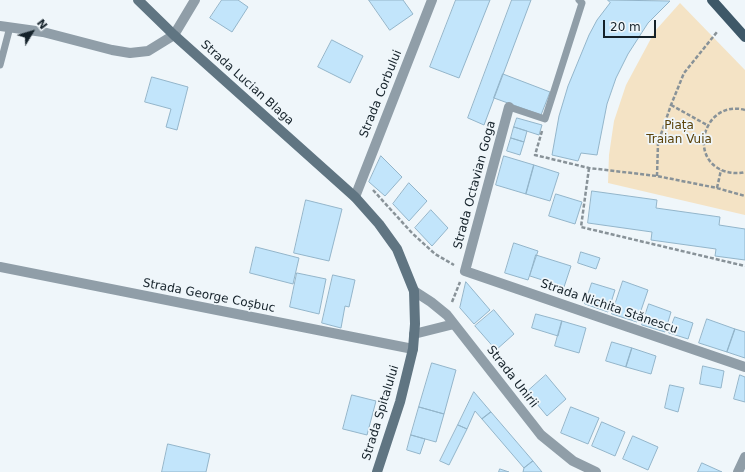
<!DOCTYPE html>
<meta charset="utf-8">
<style>
body{margin:0}
#map{position:relative;width:745px;height:472px;overflow:hidden;background:#eff6fa;font-family:"DejaVu Sans",sans-serif}
canvas{display:block}
.north{position:absolute;left:12px;top:12px;width:40px;height:40px;-webkit-text-stroke:3px #eff6fa;paint-order:stroke;rotate:52deg;font-size:11px;font-weight:700;line-height:16px;text-align:center;color:#142129}
.north::after{content:'';display:block;margin:auto;width:14px;height:18px;background:#142129;clip-path:polygon(50% 0,100% 100%,50% 72%,0 100%)}
.scale{position:absolute;left:603px;top:20px;width:53px;height:18px;box-sizing:border-box;border:2px solid #142129;border-top:0;padding-left:5px;font-size:12px;line-height:14px;white-space:nowrap;color:#142129;-webkit-text-stroke:3px #eff6fa;paint-order:stroke}
</style>
<div id="map">
<canvas width="745" height="472"></canvas>
<div class="north">N</div>
<div class="scale">20 m</div>
</div>
<script>
const ctx = document.querySelector('canvas').getContext('2d');
ctx.lineJoin = 'round';
function paint(path, color) {
  ctx.fillStyle = color;
  ctx.fill(path, 'evenodd');
}
function trace(path, color, width, dash) {
  ctx.strokeStyle = color;
  ctx.lineWidth = width;
  ctx.lineCap = dash ? 'butt' : 'round';
  ctx.setLineDash(dash || []);
  ctx.stroke(path);
}
function label(font, color, halo, rows, align = 'center') {
  ctx.font = font + ' "DejaVu Sans",sans-serif';
  ctx.lineWidth = 3.5;
  ctx.setLineDash([]);
  ctx.textBaseline = 'middle';
  ctx.strokeStyle = halo;
  ctx.fillStyle = color;
  for (const [text, x, y, turn = 0] of rows) {
    ctx.save();
    ctx.translate(x, y);
    ctx.rotate((+turn || 0) * Math.PI / 180);
    ctx.textAlign = isNaN(turn) ? turn : align;
    if (halo) ctx.strokeText(text, 0, 0);
    ctx.fillText(text, 0, 0);
    ctx.restore();
  }
}
const green = new Path2D(`
 M680,3L745,70V215L608,183L609,155L614,121L626,85L655,31Z`);
const building = new Path2D(`
 M222,0H238L248,7L232,32L210,18Z
 M369,0H403L413,14L390,30Z
 M456,0H490L459,78L430,67Z
 M512,0H531L484,125L468,118Z
 M608,0L670,1L648,23L628,54L616,78L607,104L597,155L581,153L578,161L552,155L559,116L568,86L589,35L597,20L610,3Z
 M332,40L363,56L350,83L318,67Z
 M503,74L550,92L541,115L494,98Z
 M152,77L188,87L177,130L166,127L171,109L145,102Z
 M517,118L542,125L539,135L514,127Z
 M514,127L527,131L524,142L511,138Z
 M511,138L524,142L520,155L507,151Z
 M381,156L402,177L385,196L369,182Z
 M504,156L534,165L526,194L496,185Z
 M534,165L559,173L550,201L526,194Z
 M409,183L427,201L409,221L393,204Z
 M592,191L657,200L656,208L720,217L719,225L745,229V260L715,256L716,249L651,240L652,232L588,223Z
 M556,194L582,202L575,224L549,216Z
 M306,200L342,209L329,261L294,253Z
 M431,210L448,228L432,246L415,228Z
 M514,243L538,251L528,280L505,273Z
 M256,247L299,258L293,284L250,273Z
 M581,252L600,258L596,269L578,263Z
 M536,255L571,266L564,287L530,276Z
 M297,273L326,279L319,314L290,307Z
 M333,275L355,280L349,307L345,306L341,328L322,323Z
 M623,281L648,290L637,322L612,314Z
 M466,282L490,310L474,324L460,308Z
 M592,283L615,290L608,312L585,304Z
 M649,304L671,312L665,332L642,325Z
 M494,310L514,334L496,350L475,326Z
 M536,314L562,321L558,336L532,328Z
 M675,317L693,323L688,339L669,333Z
 M707,319L735,329L727,352L699,343Z
 M562,321L586,328L579,353L555,346Z
 M735,329L745,332V358L727,352Z
 M612,342L632,348L626,367L606,361Z
 M632,348L656,356L651,374L626,367Z
 M432,363L456,370L444,414L419,407Z
 M703,366L724,371L721,388L700,384Z
 M546,375L566,399L547,416L527,392Z
 M740,375L745,377V402L734,399Z
 M670,385L684,388L678,412L665,408Z
 M474,392L491,412L482,419L475,411L467,429L458,425Z
 M352,395L376,401L367,435L343,429Z
 M419,407L444,414L436,442L411,435Z
 M571,407L599,418L588,444L561,433Z
 M491,412L533,461L524,468L482,419Z
 M602,422L625,432L615,456L592,446Z
 M458,425L467,429L449,465L440,461Z
 M411,435L425,439L420,454L407,450Z
 M633,436L658,447L648,470L623,459Z
 M168,444L210,454L206,472H162Z
 M533,461L542,472H523L524,468Z
 M702,463L722,472H698Z
 M500,469L509,472H499Z`);
const path = new Path2D(`
 M671,105L707,125
 M745,110C705,99 687,158 724,171C731,173 738,174 745,172
 M542,131L535,155L589,168L657,176L717,188L745,196
 M589,168L581,227L745,266
 M657,176L658,143L671,105L684,73L717,32
 M717,188L721,170
 M373,190L412,233L435,254L454,265
 M452,302L460,282`);
const service = new Path2D(`
 M0,65L10,27
 M509,107L545,119L582,3L579,0`);
const minor = new Path2D(`
 M0,26L43,32L112,50L130,53L148,51L174,35
 M509,107L465,271L745,367
 M355,197L432,0
 M0,267L413,349
 M414,291L431,302L447,315L541,435L573,461L596,472
 M414,334L454,324
 M738,472L745,457`);
const tertiary = new Path2D(`
 M174,35L195,0`);
const secondary = new Path2D(`
 M138,0L174,35L355,197L379,224L397,249L414,291L415,324L413,349L400,402L377,472`);
const primary = new Path2D(`
 M712,0L745,37`);
const streetNames = [
 ["Strada Lucian Blaga",247,83,42],
 ["Strada Corbului",381,94,-68],
 ["Strada Octavian Goga",475,185,-75],
 ["Strada George Coșbuc",209,296,11],
 ["Strada Nichita Stănescu",609,307,19],
 ["Strada Unirii",512,377,52],
 ["Strada Spitalului",381,413,-73]
];
const parkNames = [
 ["Piața",679,126],
 ["Traian Vuia",679,140]
];
paint(green, '#f4e3c5');
paint(building, '#c2e5fb');
trace(building, '#93b5ca', 1);
trace(path, '#889298', 2.5, [4, 2]);
trace(service, '#909ea8', 7);
trace(minor, '#909ea8', 10);
trace(tertiary, '#909ea8', 10);
trace(secondary, '#607582', 10);
trace(primary, '#3e5868', 10);
label('12px', '#142129', '#eff6fa', streetNames);
label('12px', '#5b4209', '#eff6fa', parkNames);
</script>
